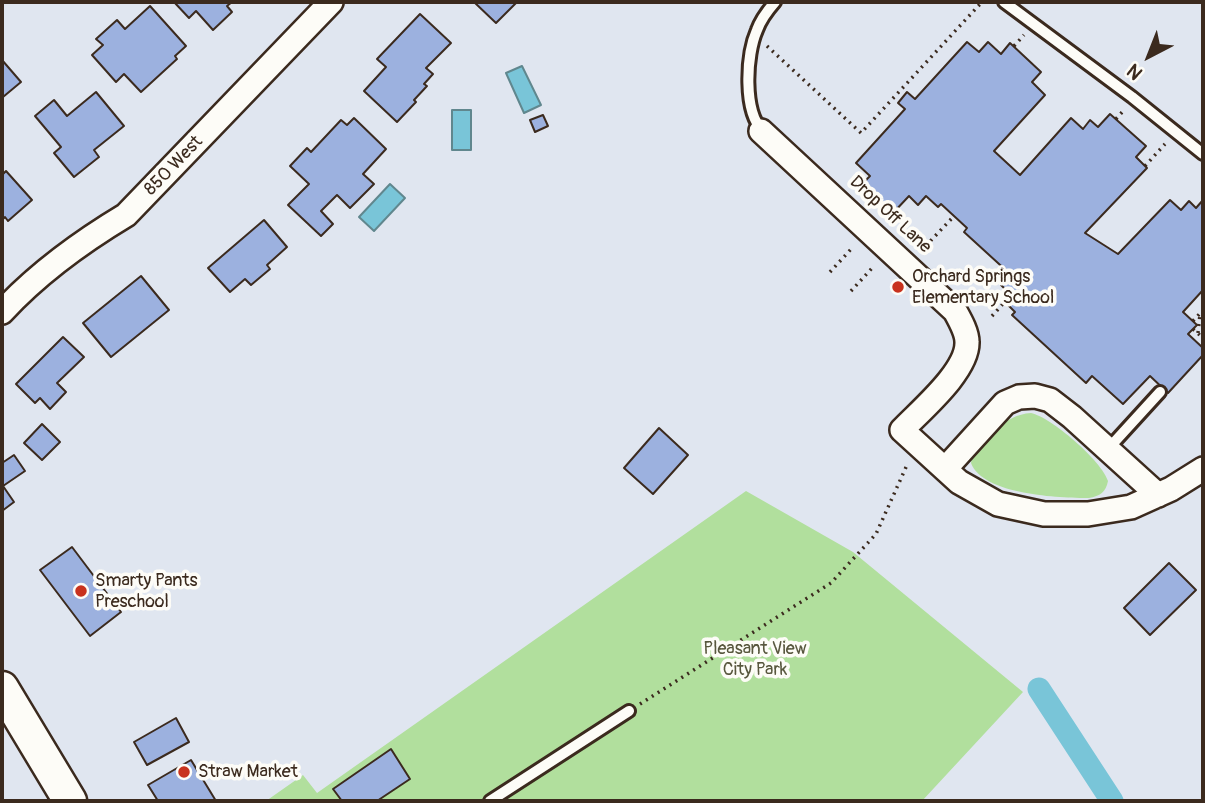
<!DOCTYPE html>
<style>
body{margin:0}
#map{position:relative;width:1205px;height:803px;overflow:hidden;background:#e0e6f0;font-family:Pangolin,sans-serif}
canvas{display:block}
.frame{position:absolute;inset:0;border:4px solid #3b2a1e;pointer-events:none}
.north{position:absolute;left:1114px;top:21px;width:70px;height:70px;-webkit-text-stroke:5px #fdfcf7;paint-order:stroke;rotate:222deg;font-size:19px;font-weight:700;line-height:28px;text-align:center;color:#3b2a1e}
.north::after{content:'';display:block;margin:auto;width:24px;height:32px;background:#3b2a1e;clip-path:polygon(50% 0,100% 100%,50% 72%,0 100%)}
</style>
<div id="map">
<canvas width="1205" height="803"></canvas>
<div class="frame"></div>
<div class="north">N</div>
</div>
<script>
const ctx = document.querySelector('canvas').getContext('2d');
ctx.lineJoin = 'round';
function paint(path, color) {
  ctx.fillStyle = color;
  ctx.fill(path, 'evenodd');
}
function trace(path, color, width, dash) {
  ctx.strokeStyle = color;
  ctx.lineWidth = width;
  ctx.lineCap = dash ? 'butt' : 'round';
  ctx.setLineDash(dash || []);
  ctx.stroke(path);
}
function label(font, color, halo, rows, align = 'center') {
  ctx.font = font + ' Pangolin,sans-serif';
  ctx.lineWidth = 7;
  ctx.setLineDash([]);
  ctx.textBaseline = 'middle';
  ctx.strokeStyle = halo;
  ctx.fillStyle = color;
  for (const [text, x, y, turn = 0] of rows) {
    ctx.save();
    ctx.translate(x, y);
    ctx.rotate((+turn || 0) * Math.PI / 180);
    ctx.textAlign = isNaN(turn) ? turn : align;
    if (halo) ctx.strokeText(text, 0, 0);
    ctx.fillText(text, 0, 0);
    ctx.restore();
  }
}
const green = new Path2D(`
 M1031,413C1051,417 1102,461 1108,481C1106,492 1100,496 1089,498C1060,498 983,495 971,463L972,456C990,437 1003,415 1031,413Z
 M746,491L853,552L1023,692L922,801H266L303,775L317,793Z`);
const water = new Path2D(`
 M522,66L541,105L524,113L506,73Z
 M452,110H471V150H452Z
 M390,184L405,198L374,231L359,217Z`);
const canal = new Path2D(`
 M1039,689L1112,801`);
const building = new Path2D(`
 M174,2H232L227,6L232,12L213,30L196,11L189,18Z
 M474,2H517L496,23Z
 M150,6L186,46L175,56L177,59L141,92L124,74L116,82L92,55L103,45L96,39L117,20L125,29Z
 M420,14L451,43L426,68L433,74L424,84L427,86L414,100L416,102L397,122L364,91L386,67L377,59Z
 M967,42L979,52L988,42L1001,54L1010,43L1041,72L1032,82L1045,95L994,151L1020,175L1071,118L1083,129L1090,120L1098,127L1110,114L1146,146L1136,157L1147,168L1085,233L1118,254L1170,200L1181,210L1189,201L1196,208L1203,200V290L1183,312L1197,325L1188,334L1203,348V355L1168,393L1150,376L1123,404L1092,376L1086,383L1012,315L1015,312L1008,305L1014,298L1001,285L1010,274L964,232L967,228L941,204L938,207L926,196L918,205L909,196L893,213L862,184L870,176L856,163L905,109L898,103L907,92L915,99Z
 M2,60L21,82L3,97L2,96Z
 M96,92L124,126L94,150L99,157L74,177L54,153L61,147L35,116L54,100L67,116Z
 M543,115L548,126L535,132L530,120Z
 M354,118L386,149L363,174L374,184L350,208L337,195L321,211L333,224L321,236L288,205L309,184L290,166L307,148L311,152L341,120L347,125Z
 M6,171L32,200L8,221L5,217L2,220V175Z
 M264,220L287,247L267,265L270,269L251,285L245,279L230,292L208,268Z
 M141,276L169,310L111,357L83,323Z
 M63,337L84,357L57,383L66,392L50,409L40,398L35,403L16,384Z
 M42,424L60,442L42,460L24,443Z
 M659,428L688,455L653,494L624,468Z
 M14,455L25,471L3,486L14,502L2,511V463Z
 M72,547L121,612L90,636L40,570Z
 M1169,563L1196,590L1150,635L1124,608Z
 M176,718L189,742L147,765L134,742Z
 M391,749L410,779L377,801H342L333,789Z
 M191,760L216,801H158L148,785Z`);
const path = new Path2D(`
 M767,46L861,133L981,3
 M1014,46L1024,35
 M1116,119L1124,110
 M1145,166L1165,144
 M921,251L954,216
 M830,272L853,247
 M851,291L874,266
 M992,316L1011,295
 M1193,321L1203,310
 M1193,329L1203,338
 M1198,333L1200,314
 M640,704L831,583L876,534L907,465`);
const lane = new Path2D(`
 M1004,2L1132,97L1203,154
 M763,131C743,112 746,55 757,30C761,19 768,10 775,2
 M1108,449L1160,392
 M490,801L629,711`);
const street = new Path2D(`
 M761,131L955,311C960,320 967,332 967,342C968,371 921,410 902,430L959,482L998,504L1044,514H1088L1131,507L1171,489L1203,469
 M2,312C38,273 81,242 126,215L331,2
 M945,469L1005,403L1019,397L1035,396L1050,400L1072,417L1158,495`);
const secondary = new Path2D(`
 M2,688L70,801`);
const markers = [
 [898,287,7,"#c8321e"],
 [81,591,7,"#c8321e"],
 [184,772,7,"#c8321e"]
];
const streetNames = [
 ["850 West",174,166,-46],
 ["Drop Off Lane",890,215,43]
];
const poiNames = [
 ["Orchard Springs",912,277],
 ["Elementary School",912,298],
 ["Smarty Pants",95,581],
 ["Preschool",95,602],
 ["Straw Market",198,772]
];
const parkNames = [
 ["Pleasant View",755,649],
 ["City Park",755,670]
];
paint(green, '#b1df9d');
paint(water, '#79c5d8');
trace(water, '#60878e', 2);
trace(canal, '#79c5d8', 23);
paint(building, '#9cb1df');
trace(building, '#3b2a1e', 2);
trace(lane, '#3b2a1e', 16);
trace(street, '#3b2a1e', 28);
trace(secondary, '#3b2a1e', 37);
trace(path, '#3b2a1e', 3.5, [2, 5]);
trace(lane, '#fdfcf7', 10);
trace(street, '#fdfcf7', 23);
trace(secondary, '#fdfcf7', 32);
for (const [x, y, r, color] of markers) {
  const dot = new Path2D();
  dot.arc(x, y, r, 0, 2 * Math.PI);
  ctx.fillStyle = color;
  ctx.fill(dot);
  trace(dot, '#fdfcf7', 2.5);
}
label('18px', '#3b2a1e', '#fdfcf7', streetNames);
label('18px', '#3b2a1e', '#fdfcf7', poiNames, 'left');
label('18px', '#58573e', '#fdfcf7', parkNames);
</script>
